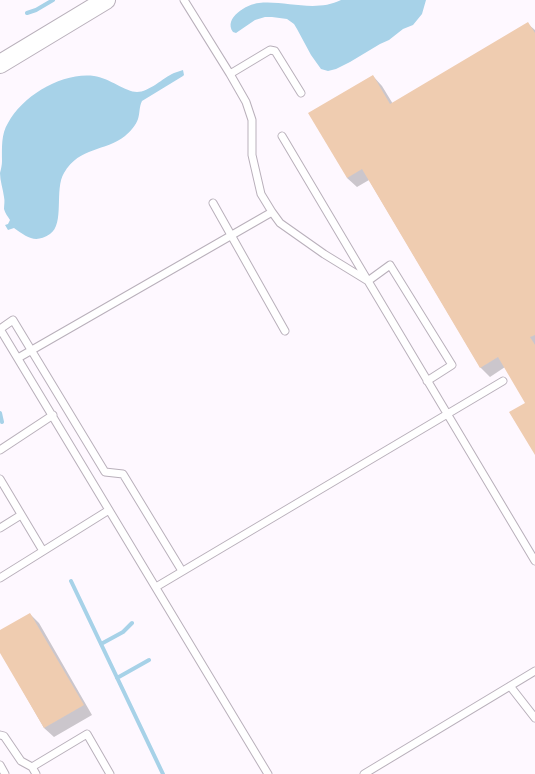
<!DOCTYPE html>
<style>
body{margin:0}
canvas{display:block;background:#fef8ff}
</style>
<canvas width="535" height="774"></canvas>
<script>
const ctx = document.querySelector('canvas').getContext('2d');
ctx.lineJoin = 'round';
function paint(path, color) {
  ctx.fillStyle = color;
  ctx.fill(path, 'evenodd');
}
function trace(path, color, width, dash) {
  ctx.strokeStyle = color;
  ctx.lineWidth = width;
  ctx.lineCap = dash ? 'butt' : 'round';
  ctx.setLineDash(dash || []);
  ctx.stroke(path);
}
const water = new Path2D(`
 M341,0H426L422,14L413,25L403,29L389,40L380,44L350,62L336,69L328,71L321,69L311,55L297,29L294,24L287,19L272,17H265L255,20L236,33L233,32C223,18 247,4 259,3C284,0 315,13 341,0Z
 M183,70L184,75L183,76L142,101C139,107 140,113 138,119C136,125 130,132 125,136C105,152 80,146 64,173C54,189 65,224 50,234C35,244 27,237 14,228L8,230L5,225L8,224L10,220C8,217 5,213 4,209C4,205 5,201 4,197C3,189 0,181 0,173C1,169 2,165 2,161C2,148 1,134 8,123C23,95 63,72 94,76C109,78 126,92 137,92C149,92 163,78 174,73C177,72 180,71 183,70Z`);
const shadow = new Path2D(`
 M528,24L535,30V453L526,403L505,367L490,377L480,367L369,180L357,187L347,178L373,76L382,86L393,104Z
 M30,614L39,623L92,715L54,737L44,728L0,651V631Z`);
const stream = new Path2D(`
 M27,13L36,10L53,0
 M0,413L2,422
 M71,581L163,774
 M101,644L123,632L132,623
 M117,678L149,660`);
const building = new Path2D(`
 M528,22L535,33V335L530,337L535,345V455L509,412L525,403L498,357L480,368L362,169L347,178L308,113L373,75L390,104Z
 M30,613L84,705L44,728L0,653V630Z`);
const service = new Path2D(`
 M184,0L230,74L246,102L252,120V155L261,194L272,212L280,223L324,254L368,281L535,561
 M230,74L270,50L275,51L301,93
 M282,136L368,281L390,265L452,365L427,381
 M213,203L285,331
 M0,329L268,774
 M0,329L13,320L105,472L123,474L182,571
 M18,358L272,212
 M0,450L53,415
 M0,479L43,551
 M0,528L21,515
 M0,578L109,510
 M156,587L503,381
 M510,686L535,718
 M0,735L4,736L21,761L32,767L36,774
 M0,765L5,774
 M32,767L87,734L110,774
 M364,774L535,671`);
const tertiary = new Path2D(`
 M0,64L106,0`);
paint(water, '#a7d2e8');
paint(shadow, '#0003');
trace(stream, '#a7d2e8', 4);
paint(building, '#efccb0');
trace(service, '#b9b0bb', 9);
trace(tertiary, '#b9b0bb', 20);
trace(service, '#fff', 7);
trace(tertiary, '#fff', 18);
</script>
